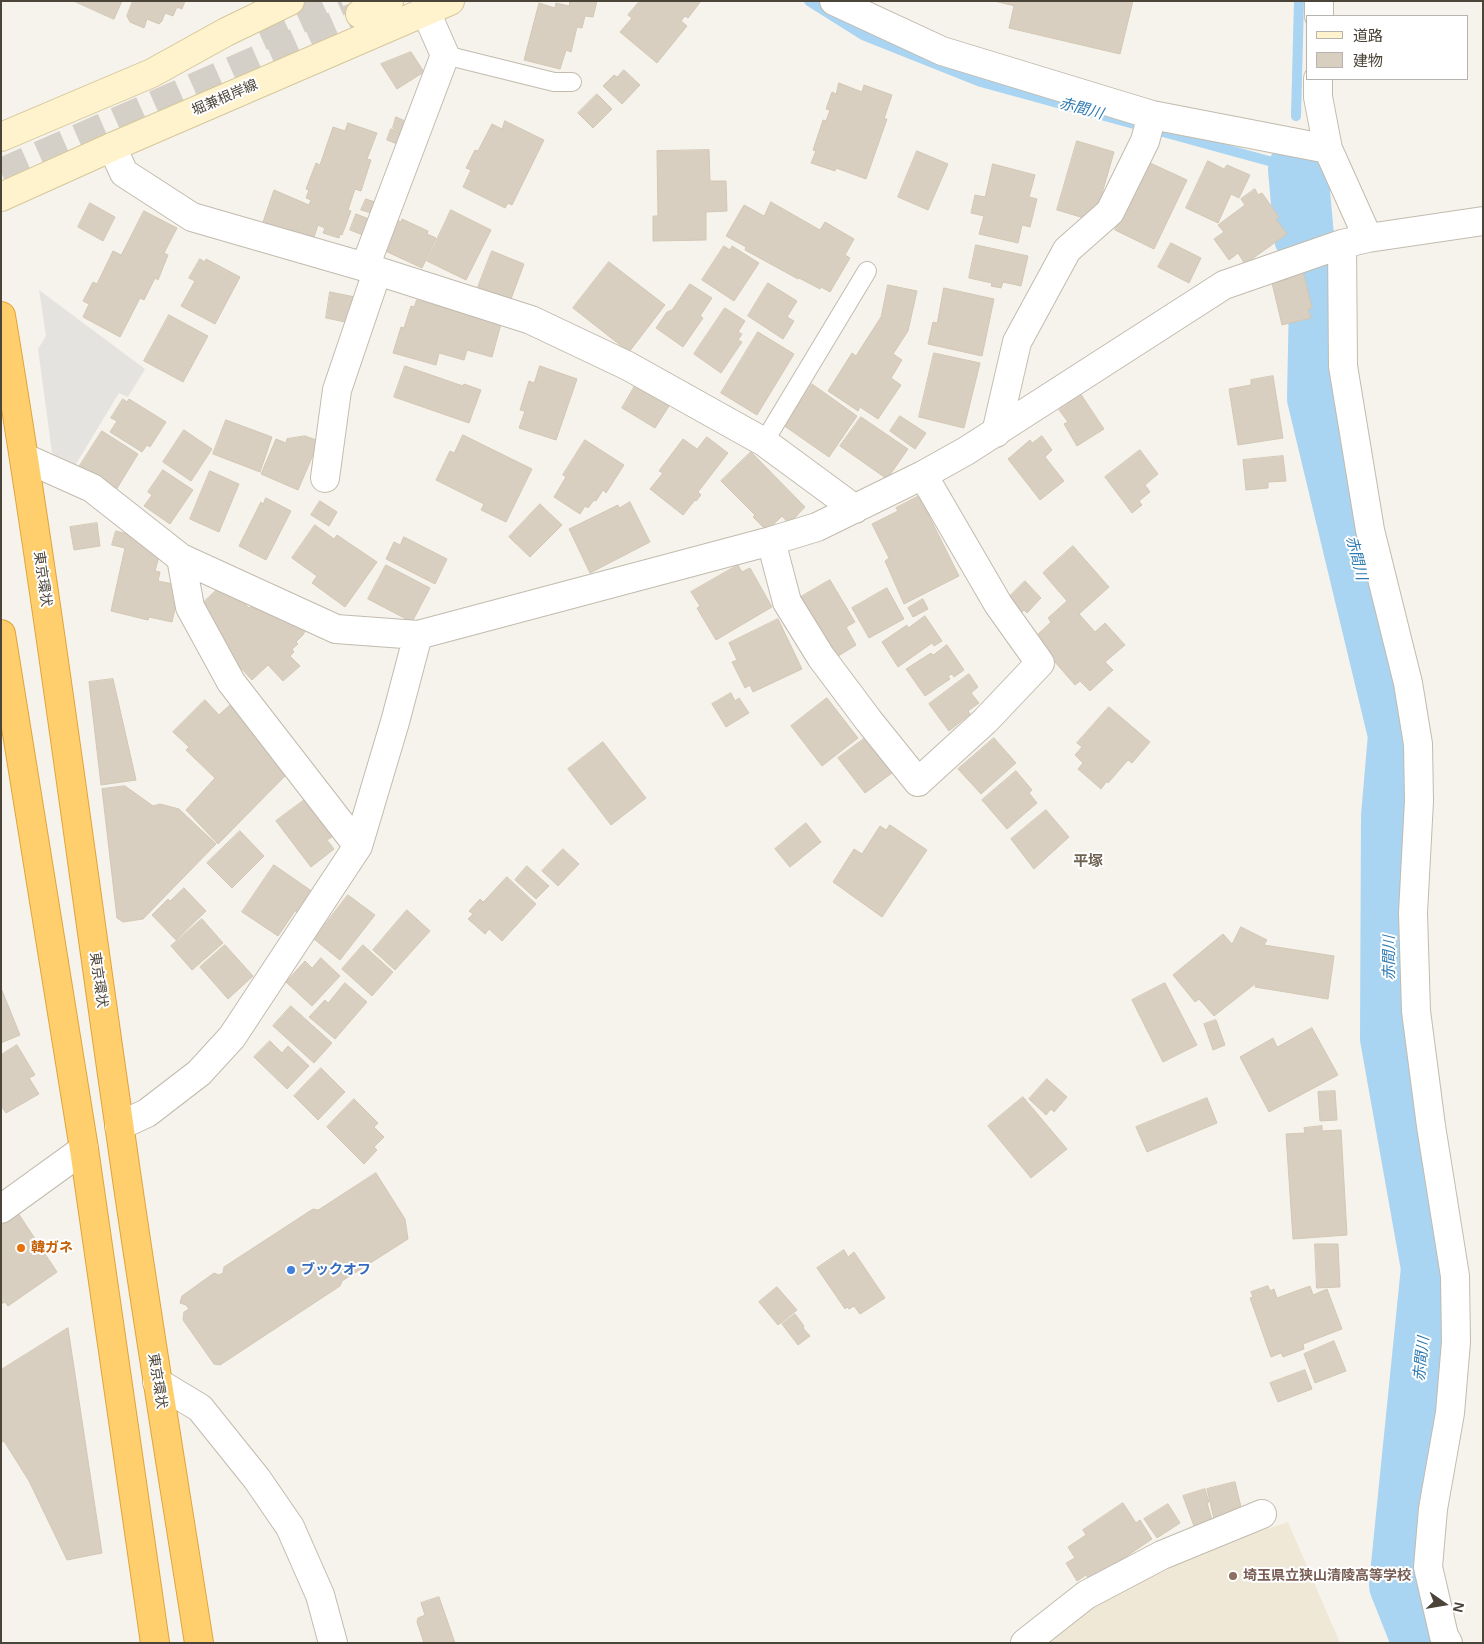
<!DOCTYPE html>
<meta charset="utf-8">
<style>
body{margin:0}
#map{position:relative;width:1484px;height:1644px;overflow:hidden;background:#f6f3ec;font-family:Arial,"Noto Sans JP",sans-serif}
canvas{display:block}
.frame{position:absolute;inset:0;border:2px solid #4b4439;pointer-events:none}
.legend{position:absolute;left:1306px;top:15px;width:162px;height:65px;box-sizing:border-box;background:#fff;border:1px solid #b7b4b0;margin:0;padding:6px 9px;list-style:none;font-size:15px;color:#4b4439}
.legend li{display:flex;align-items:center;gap:10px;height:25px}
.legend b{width:25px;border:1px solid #b7b4b0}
.north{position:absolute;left:1419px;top:1579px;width:50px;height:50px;-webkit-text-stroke:4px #fff;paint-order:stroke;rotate:103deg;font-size:14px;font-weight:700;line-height:20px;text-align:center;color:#4b4439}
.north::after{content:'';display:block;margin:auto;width:18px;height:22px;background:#4b4439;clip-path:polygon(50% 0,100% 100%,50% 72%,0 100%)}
</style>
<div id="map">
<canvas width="1484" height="1644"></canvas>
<div class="frame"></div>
<ul class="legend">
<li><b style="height:6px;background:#fff3cd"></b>道路</li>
<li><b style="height:14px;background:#d8cfc1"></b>建物</li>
</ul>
<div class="north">N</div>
</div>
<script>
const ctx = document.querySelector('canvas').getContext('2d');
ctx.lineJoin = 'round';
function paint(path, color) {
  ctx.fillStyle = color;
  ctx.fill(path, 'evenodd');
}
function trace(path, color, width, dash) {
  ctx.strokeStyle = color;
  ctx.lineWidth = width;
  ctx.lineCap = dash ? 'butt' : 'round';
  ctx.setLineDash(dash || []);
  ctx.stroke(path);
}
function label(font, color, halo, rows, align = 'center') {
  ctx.font = font + ' Arial,"Noto Sans JP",sans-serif';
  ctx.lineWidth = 4;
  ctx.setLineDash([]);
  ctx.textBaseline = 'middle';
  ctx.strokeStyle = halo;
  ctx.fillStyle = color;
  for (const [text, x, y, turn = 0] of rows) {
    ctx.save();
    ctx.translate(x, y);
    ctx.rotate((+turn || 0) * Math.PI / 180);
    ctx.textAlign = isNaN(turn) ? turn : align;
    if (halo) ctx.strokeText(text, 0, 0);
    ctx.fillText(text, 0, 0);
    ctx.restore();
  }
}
const education = new Path2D(`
 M1288,1522L1340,1643H1047L1093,1606L1215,1546Z`);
const parking = new Path2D(`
 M39,290L145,369L128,397L119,393L73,469L52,453L38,349L46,336Z`);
const stream = new Path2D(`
 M809,1L863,35L981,82L1298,169
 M1296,116L1299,1`);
const river = new Path2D(`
 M1298,169L1304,237
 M1313,274L1319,299L1317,398L1398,735L1391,816L1390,1038L1431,1268L1399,1585L1422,1643`);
const building = new Path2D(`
 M74,1H122L114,19Z
 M133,1H185L182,9L177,7L173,16L165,13L162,21L159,24L147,19L144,28L130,22L127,16Z
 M570,1H597L593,17L585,16L582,28L577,27L571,52L566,50L560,69L524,60L539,3L555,8L556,3L569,6Z
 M640,1H701L688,18L685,16L681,21L687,26L657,63L620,32L632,18L628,15Z
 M994,1H1133L1120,54L1009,28L1014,6Z
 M411,52L424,72L397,89L381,64Z
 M624,70L640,85L622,104L603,86L614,75L617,77Z
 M839,83L862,92L864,85L892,95L884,119H887L866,179L836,168L835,171L811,163L816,151L813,150L823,120L826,121L830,110L826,109L832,92L836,94Z
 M597,94L612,109L593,128L578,113Z
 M396,117L405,121L402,131L393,128Z
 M505,121L544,140L512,205L508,203L505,208L463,187L471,170L466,168L475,150L478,151L492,124L502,129Z
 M348,123L377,133L367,159L371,160L361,191L355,189L348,210L351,211L342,235L340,234L339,238L323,233L325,228L318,225L312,243L262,225L274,190L309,205L311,200L306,198L309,190L306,189L316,163L320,165L333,127L345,131Z
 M391,129L402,132L397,144L387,140Z
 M1077,141L1114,152L1094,221L1057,210Z
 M709,150L710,181H726L727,211L706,212V240L653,241V216H658L657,151Z
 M917,151L948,164L928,210L898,197Z
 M1208,161L1224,169L1227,165L1250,175L1239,198L1231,194L1218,223L1186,208Z
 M1148,162L1187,180L1154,249L1115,230Z
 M993,164L1035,175L1029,197L1037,199L1030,227L1022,225L1018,243L979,234L984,216L971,213L975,195L985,197Z
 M1255,189L1258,195L1262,193L1279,217L1276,219L1287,234L1245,264L1238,253L1229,260L1214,239L1224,232L1218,225L1245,205L1241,199Z
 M366,199L375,202L371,213L361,210Z
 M771,202L820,230L825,222L854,239L845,255L850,258L830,292L821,287L820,289L799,278L798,279L745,250L746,247L726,236L744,205L764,216Z
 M90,203L115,217L103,241L78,227Z
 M451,210L491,230L466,280L427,261Z
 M144,211L177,228L164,253L168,255L158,280L155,278L144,300L140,298L120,337L83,317L89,304L83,301L93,282L97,284L113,251L121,255Z
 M356,214L369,219L363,235L350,230Z
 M396,219L401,222L402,219L428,231L427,234L436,238L422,268L381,249Z
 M1171,243L1201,258L1189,283L1158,267Z
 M976,245L1028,256L1021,286L1003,282L1001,288L991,286L992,283L969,278Z
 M724,246L730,250L732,246L759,263L734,301L702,280Z
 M492,251L524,264L511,299L478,287Z
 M200,259L205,262L206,259L240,277L215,324L181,306L195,281L189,278Z
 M609,262L665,305L629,352L573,308Z
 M1303,271L1312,308L1308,309L1311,318L1282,325L1272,283L1288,279L1286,274Z
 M768,283L797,301L787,317L794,321L783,339L748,316Z
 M690,284L712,298L700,316L703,318L683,347L656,328L667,312L672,310Z
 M888,285L917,291L908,331L893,354L902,360L891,378L901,385L878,419L860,407L858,411L828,391L852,353L856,356L881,317Z
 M944,288L994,299L982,356L928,344L933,322L937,323Z
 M330,292L355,297L350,323L326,318Z
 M417,300L501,324L492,357L467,350L464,360L439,353L436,365L393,353L401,327L404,328L411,306L414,307Z
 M725,308L745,321L738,332L742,334L738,340L742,342L721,373L694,354Z
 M169,315L208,336L183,382L144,361Z
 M758,332L794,354L757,415L721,393Z
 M934,353L980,363L964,428L919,417Z
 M405,366L463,386L464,384L481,390L469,423L394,397Z
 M540,366L577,379L556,440L519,428L525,411L520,410L529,381L534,383Z
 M1273,376L1283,438L1238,445L1229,389L1251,385V380Z
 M636,384L669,406L655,428L622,408Z
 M812,384L857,416L829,457L783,425Z
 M1080,393L1104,429L1077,446L1064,424L1068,422L1059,410Z
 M123,399L127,402L129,399L166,422L150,447L147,445L142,452L110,432L117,421L111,418Z
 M900,416L926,433L915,449L890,431Z
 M861,417L908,449L887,479L840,446Z
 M226,420L272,437L260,472L213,454Z
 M184,430L212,449L191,481L163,462Z
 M102,431L138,454L116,490L79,467Z
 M463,435L532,469L506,522L481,510L484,504L436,480L450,451L454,453Z
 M305,436L319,441L298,490L261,474L276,439L286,443L287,439Z
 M1042,436L1052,450L1045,457L1064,481L1040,500L1008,459L1030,440L1032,443Z
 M707,437L728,453L698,492L701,495L696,501L695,500L683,515L650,489L663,473L659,471L683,439L697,449Z
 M585,440L624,465L606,493L603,490L596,501L594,500L588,508L585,506L580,514L554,497L566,477L563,475Z
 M1140,450L1158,474L1145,485L1150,492L1139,501L1142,505L1132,513L1105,477Z
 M751,452L805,507L789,524L782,516L767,531L753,517L755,515L721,481Z
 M1283,456L1286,481L1268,482V488L1246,490L1243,460Z
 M163,470L193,490L170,524L144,506L152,495L148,492Z
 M210,471L239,484L219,532L190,519Z
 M919,496L959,576L904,604L885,561L889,558L872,524L898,511L896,508Z
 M266,498L291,511L266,560L239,546L261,502L263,504Z
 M320,501L337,512L329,526L311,515Z
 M630,502L650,542L590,573L569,529L618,505L619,508Z
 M540,504L562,525L530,557L509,537Z
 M97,523L100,546L74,550L70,527Z
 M315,525L334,539L337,535L377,562L345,607L312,583L317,576L292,558Z
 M116,531L135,536L160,553L155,571L160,572L158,581L178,585L174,604H176L172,622L149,617L148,620L111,611L125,548L112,545Z
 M404,537L447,559L435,584L386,559L394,542L400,545Z
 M1073,546L1109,587L1079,614L1095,632L1105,623L1125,645L1105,662L1113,670L1090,691L1080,681L1075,685L1034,638L1051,622L1048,618L1067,601L1043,573Z
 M386,565L430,588L412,622L368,599Z
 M738,565L742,572L750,568L772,607L716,640L697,608L700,606L691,592Z
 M830,580L855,622L846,627L856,645L835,658L799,598Z
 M1025,581L1041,598L1027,613L1024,610L1017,617L1003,603Z
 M224,583L249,608L255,603L264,613L267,612L306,629L303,635L296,642L298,644L292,649L294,652L290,656L300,666L283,681L268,665L252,680L223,649L206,617L211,612L203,603Z
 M887,588L904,619L869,638L852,608Z
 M923,599L928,609L913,617L908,608Z
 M925,616L942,641L934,646L932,643L898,667L882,642L907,625L908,628Z
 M778,619L802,669L753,692L750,685L745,688L732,662L737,660L729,643Z
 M947,645L964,670L954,677L952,674L948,676L950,679L925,696L906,669L931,653L933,655Z
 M969,674L978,687L971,693L979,703L968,711L970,714L949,731L929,704Z
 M113,679L136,780L101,785L89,682Z
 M731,693L735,701L739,698L749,713L726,727L712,704Z
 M827,698L858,738L822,766L791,726Z
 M205,700L219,715L232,703L288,773L218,844L186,810L215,778L186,750L189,747L173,732Z
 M1109,707L1150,742L1132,763L1128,760L1108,783L1107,781L1101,789L1078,769L1083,763L1075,755L1082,747L1077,743Z
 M865,738L892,773L865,793L838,758Z
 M994,738L1016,763L981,794L958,769Z
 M603,742L646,798L611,825L568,769Z
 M1016,771L1032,790L1029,793L1037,803L1007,829L982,800Z
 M125,786L153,806L160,804L179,809L216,844L143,919L123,922L117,918L102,789Z
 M307,798L335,835L327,840L334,849L311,867L276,821Z
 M1046,810L1069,837L1034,869L1011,839Z
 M806,823L821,842L790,867L775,849Z
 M890,825L927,850L882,917L833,882L854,849L862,854L880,826L886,830Z
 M240,831L264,856L232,888L207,863Z
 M563,849L579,864L558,886L542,871Z
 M274,865L313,892L298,913L295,911L278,936L242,912Z
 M527,866L549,886L536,899L515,880Z
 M507,877L536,904L502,941L489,929L485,934L468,919L473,914L469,911L480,899L483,902Z
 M184,888L206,911L176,940L152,915L168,899L170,901Z
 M348,895L375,915L340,960L314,939Z
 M407,910L430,931L395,970L373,950Z
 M202,919L223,943L192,970L171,946Z
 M1241,927L1267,940L1264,945L1334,956L1328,999L1255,987L1256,983L1214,1016L1199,999L1195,1002L1173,975L1223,934L1232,944Z
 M225,945L253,976L228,999L200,967Z
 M363,945L393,972L372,996L342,969Z
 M321,958L340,976L312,1006L286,982L305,961L312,968Z
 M345,983L367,1002L335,1039L309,1017L325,1000L328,1003Z
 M1165,983L1197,1045L1163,1062L1132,1000Z
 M1,988L20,1035L1,1043Z
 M291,1006L332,1043L314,1063L273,1026Z
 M1216,1020L1225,1045L1213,1050L1204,1024Z
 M1312,1028L1338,1075L1269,1112L1240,1057L1273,1038L1277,1047Z
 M270,1041L282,1053L288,1046L309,1066L287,1089L254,1057Z
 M17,1045L35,1075L29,1078L39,1094L6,1113L1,1106V1055Z
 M321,1068L345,1092L318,1120L294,1096Z
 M1047,1079L1067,1097L1054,1112L1051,1109L1046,1115L1029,1099Z
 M1335,1091L1337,1120L1320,1121L1318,1092Z
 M1023,1097L1067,1149L1031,1178L988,1126Z
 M1207,1098L1217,1123L1147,1152L1136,1127Z
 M354,1099L378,1123L374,1127L384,1137L374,1147L377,1150L364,1164L327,1127Z
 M1322,1126V1131L1341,1130L1347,1235L1293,1239L1286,1134L1305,1133L1304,1128Z
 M376,1173L405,1219L408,1239L342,1281L340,1286L220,1365L214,1364L183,1320L184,1312L189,1309L186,1305L180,1303L182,1296L214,1273L219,1275L223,1273L224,1267L313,1209L318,1210Z
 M18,1213L57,1272L8,1306L5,1302L1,1304V1224Z
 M1315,1244H1338L1340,1287L1317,1288Z
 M844,1250L848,1257L854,1252L885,1298L860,1314L854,1306L849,1309L847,1307L845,1309L817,1268Z
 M1268,1286L1270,1291L1274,1289L1277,1298L1310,1286L1313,1295L1327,1289L1342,1329L1303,1344L1304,1349L1283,1357L1281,1353L1271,1357L1250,1298L1253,1297L1251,1292Z
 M777,1287L797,1310L778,1325L759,1302Z
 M795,1314L804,1326L803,1328L810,1336L798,1345L782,1324Z
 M68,1328L102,1553L67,1560L29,1481L4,1441L1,1443V1370Z
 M1334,1341L1346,1371L1315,1383L1304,1354Z
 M1305,1370L1312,1389L1278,1402L1270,1383Z
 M1235,1482L1242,1511L1214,1519L1207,1489Z
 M1205,1489L1209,1502L1207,1503L1212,1520L1194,1526L1183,1496Z
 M1123,1503L1136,1523L1140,1520L1152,1539L1090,1581L1086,1575L1077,1581L1066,1563L1075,1558L1068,1547L1086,1535L1083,1530Z
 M1168,1504L1180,1523L1157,1538L1144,1519Z
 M439,1597L455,1643H424L417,1622L418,1618L425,1615L421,1603Z`);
const secondaryTunnel = new Path2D(`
 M261,37L341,1
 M1,172L360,14`);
const lane = new Path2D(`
 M445,55L554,82H572
 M764,442L867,271`);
const street = new Path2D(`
 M834,1L942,51L1152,115L1328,149
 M1319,16V1
 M1318,79V97L1328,149L1368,238
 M112,147L124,173L192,217L365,267L531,320L628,366L764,442L855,509
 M1342,244L1343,366L1370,530L1408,683L1418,744L1419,801L1413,913L1416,1011L1431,1126L1455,1276L1456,1342L1450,1413L1433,1509L1428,1567L1444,1636L1448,1643
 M365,267L445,55L426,12
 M996,433L1017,342L1067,250L1110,212L1145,141L1152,115
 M25,458L92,488L181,558L336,629L418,635L771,541L817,527L923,475L966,451L1224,285L1342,244L1368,238L1483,221
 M325,478L337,390L377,272
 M771,541L787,602L821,657L869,721L918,782L985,721L1040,663L998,604L923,475
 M181,558L190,607L231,682L358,846
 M119,1126L147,1113L199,1073L232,1037L358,846L395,722L418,635
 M1,1209L84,1149
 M157,1382L200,1408L257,1479L290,1527L320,1595L333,1643
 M1025,1643L1086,1595L1162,1555L1262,1514`);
const secondary = new Path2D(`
 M360,14L389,1
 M1,137L152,73L226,32L290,1
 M1,197L112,147L450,1`);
const highway = new Path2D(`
 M1,316C46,585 80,854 119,1123C143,1297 172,1470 199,1643
 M1,634L84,1149L155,1643`);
const markers = [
 [21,1248,5,"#e8710a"],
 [291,1270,5,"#3f7fe0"],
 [1233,1576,5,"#8d6e63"]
];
const streetNames = [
 ["堀兼根岸線",225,98,-23],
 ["東京環状",42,579,82],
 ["東京環状",98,980,82],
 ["東京環状",157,1381,81]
];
const foodNames = [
 ["韓ガネ",31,1248]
];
const shopNames = [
 ["ブックオフ",301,1270]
];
const educationNames = [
 ["埼玉県立狭山清陵高等学校",1243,1576]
];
const waterNames = [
 ["赤間川",1081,109,15],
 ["赤間川",1356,558,76],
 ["赤間川",1390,958,-90],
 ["赤間川",1422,1359,-84]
];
const neighbourhoodNames = [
 ["平塚",1088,862]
];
paint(education, '#efe8d6');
paint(parking, '#e5e3e0');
trace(stream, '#a9d4f2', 10);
trace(river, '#a9d4f2', 60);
paint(building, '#d8cfc1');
trace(building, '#d3c7b4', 1);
trace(secondaryTunnel, '#d4d0c8', 28, [28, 14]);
trace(lane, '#c2bbae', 20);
trace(street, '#c2bbae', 30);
trace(secondary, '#d6c79b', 30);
trace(highway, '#e0a43c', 30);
trace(lane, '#fff', 18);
trace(street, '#fff', 28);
trace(secondary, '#fff3cd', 28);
trace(highway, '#ffcf6e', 28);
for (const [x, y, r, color] of markers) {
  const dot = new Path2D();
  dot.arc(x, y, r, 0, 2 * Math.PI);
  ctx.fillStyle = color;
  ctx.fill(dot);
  trace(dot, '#fff', 2);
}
label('14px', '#4b4439', '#fff', streetNames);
label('bold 14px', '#c56008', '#fff', foodNames, 'left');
label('bold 14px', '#366cbe', '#fff', shopNames, 'left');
label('bold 14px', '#785e54', '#fff', educationNames, 'left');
label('italic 15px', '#2e7ab2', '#fff', waterNames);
label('bold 15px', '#6e6250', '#fff', neighbourhoodNames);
</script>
